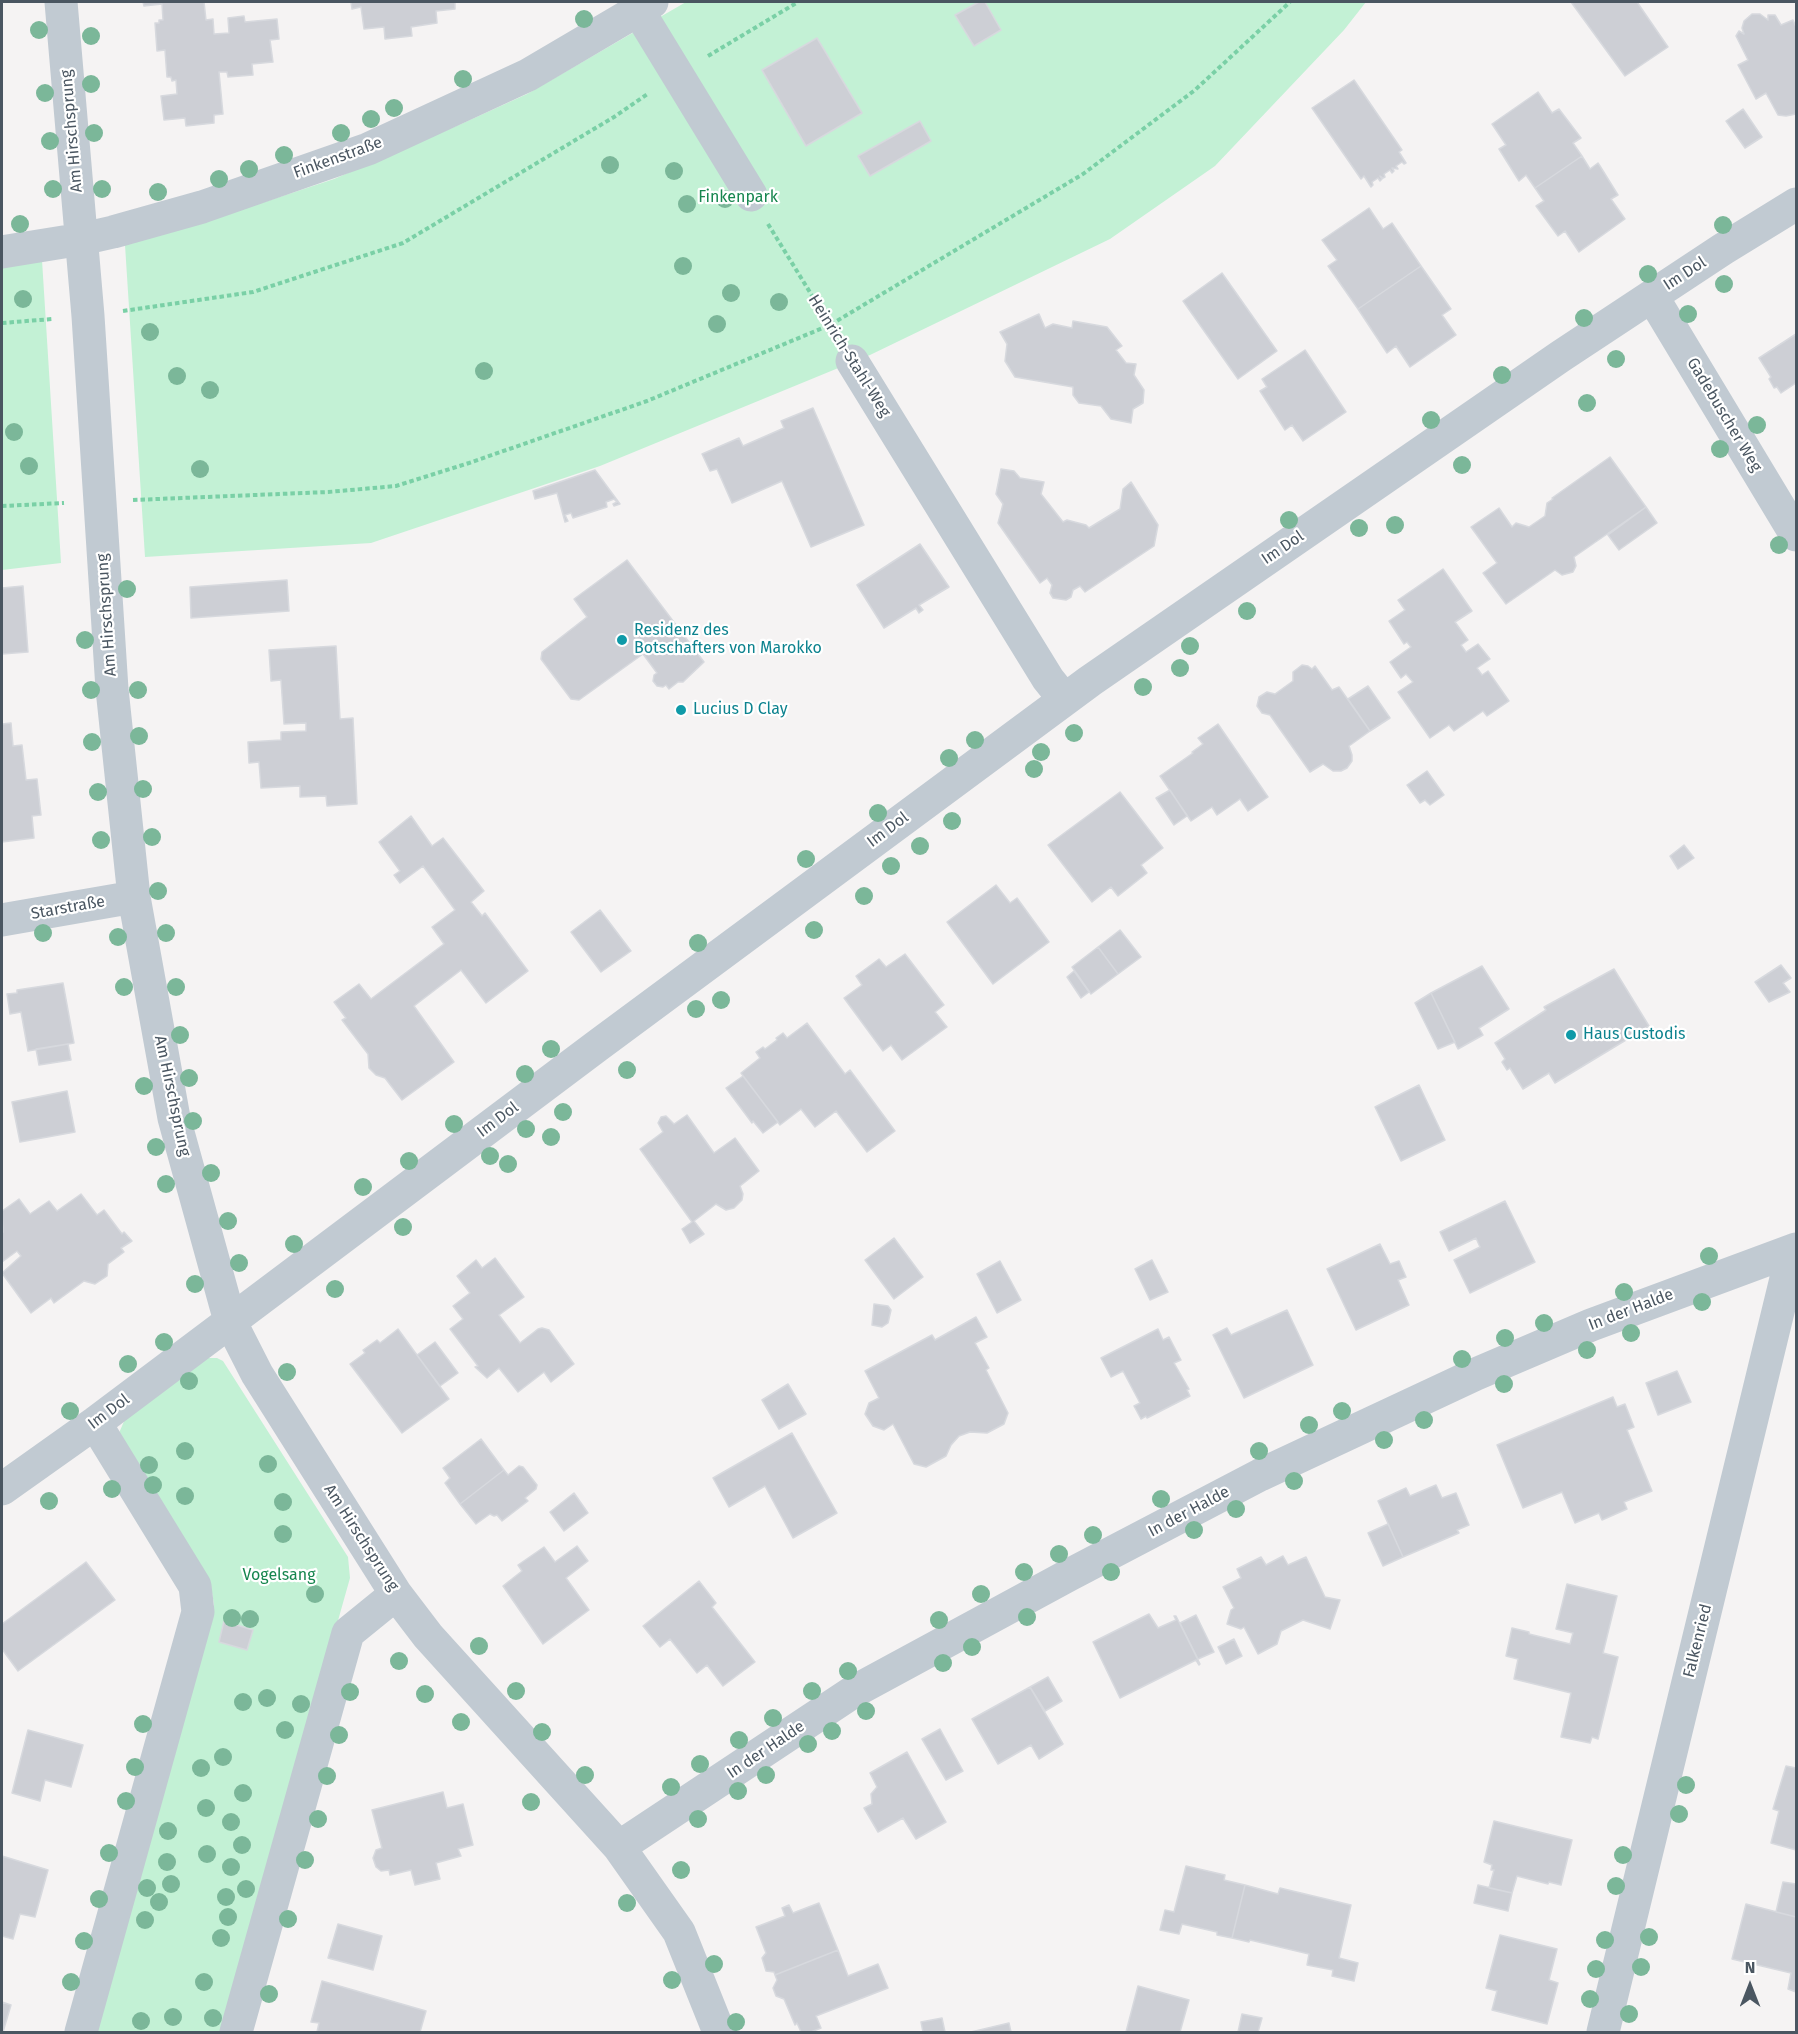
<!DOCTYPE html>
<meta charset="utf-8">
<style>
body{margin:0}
#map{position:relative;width:1798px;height:2034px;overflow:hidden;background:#f5f3f3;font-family:"Fira Sans",sans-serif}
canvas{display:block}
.frame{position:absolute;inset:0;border:3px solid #4a5661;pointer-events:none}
.north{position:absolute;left:1720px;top:1956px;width:60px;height:60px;-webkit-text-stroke:4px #fff;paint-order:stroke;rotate:0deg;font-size:16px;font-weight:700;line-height:24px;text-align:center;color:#4a5661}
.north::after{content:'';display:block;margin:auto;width:21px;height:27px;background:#4a5661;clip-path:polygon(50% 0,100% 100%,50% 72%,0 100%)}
</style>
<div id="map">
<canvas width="1798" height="2034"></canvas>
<div class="frame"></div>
<div class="north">N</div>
</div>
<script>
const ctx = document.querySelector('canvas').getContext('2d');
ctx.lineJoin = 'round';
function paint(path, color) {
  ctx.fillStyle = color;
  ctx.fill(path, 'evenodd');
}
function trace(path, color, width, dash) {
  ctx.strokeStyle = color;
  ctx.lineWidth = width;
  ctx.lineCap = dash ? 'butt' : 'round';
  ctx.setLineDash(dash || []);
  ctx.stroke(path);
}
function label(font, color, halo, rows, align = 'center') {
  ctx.font = font + ' "Fira Sans",sans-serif';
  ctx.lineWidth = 4.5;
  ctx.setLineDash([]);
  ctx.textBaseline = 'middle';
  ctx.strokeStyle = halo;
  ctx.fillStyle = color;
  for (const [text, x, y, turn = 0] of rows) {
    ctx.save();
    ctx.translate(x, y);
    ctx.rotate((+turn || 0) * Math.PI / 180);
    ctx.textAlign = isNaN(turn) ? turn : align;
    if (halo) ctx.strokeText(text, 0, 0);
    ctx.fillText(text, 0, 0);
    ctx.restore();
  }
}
const green = new Path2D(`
 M686,2H1366L1344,30L1215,166L1110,239L870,355L600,466L371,543L145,557L125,245L198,224L334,179L461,124L527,94Z
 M42,260L61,563L2,570V267Z
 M206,1358H217L223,1361L348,1557L350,1578L222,2032H96L214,1605L211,1586L119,1433L125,1419Z`);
const building = new Path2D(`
 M143,2H204L206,20L213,19L214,34L229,33L228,18L244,16L245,22L277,19L279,39L270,40L273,62L252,64L253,75L228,77L227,72H219L223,114L214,115V123L186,126L185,118L164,120L161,96L177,94L176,80L172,81L171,77H167L165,50L157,51L155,23H159V20H163L162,4L144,6Z
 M351,2H455V9L436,11L437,23L411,27L412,36L385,39L384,27L364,29L361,7L352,9Z
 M979,2H985L1001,30L974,46L955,15Z
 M1571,2H1637L1668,47L1625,76Z
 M1752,14H1760L1768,20V15H1775L1781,25L1793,20L1796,27V114L1786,116L1778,115L1766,93L1756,99L1738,65L1748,60L1736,36L1739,31L1744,34L1742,28L1744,21Z
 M817,38L862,113L806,146L762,70Z
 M1354,80L1402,150L1399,152L1406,163L1404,164L1402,162L1396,166L1398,169L1392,168L1394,171L1392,173L1390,170L1384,174L1385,177L1383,178L1380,176L1382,179L1380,181L1378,178L1372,182L1373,185L1371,187L1364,176L1361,179L1312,108Z
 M1538,92L1552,113L1559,109L1581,138L1573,143L1582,156L1535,188L1526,175L1519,181L1499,149L1506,145L1492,124Z
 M1743,109L1762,137L1745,148L1726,121Z
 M920,121L931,141L870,176L858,156Z
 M1582,156L1590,169L1598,163L1600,166L1618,195L1611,199L1625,219L1579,252L1565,231L1558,236L1536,206L1544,201L1535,188Z
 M1369,208L1383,229L1392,223L1421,266L1358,309L1328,266L1337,260L1322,240Z
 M1421,266L1451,309L1442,315L1456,335L1410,367L1396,346L1387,353L1358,309Z
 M1222,273L1277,351L1238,379L1183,301Z
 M1039,314L1045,328L1053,324L1072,328L1073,321L1107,327L1122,346L1116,350L1126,363L1136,364L1134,375L1144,390L1143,403L1133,409L1131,423L1111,419L1101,406L1079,403L1073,395V387L1015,377L1005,361L1007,344L1000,332Z
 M1796,334V383L1781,393L1777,387L1774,388L1769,379L1771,377L1759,358Z
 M1305,350L1346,412L1303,441L1292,425L1285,430L1260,391L1267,387L1262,379Z
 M813,408L864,525L811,547L782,481L732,503L717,469L710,471L702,454L739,438L743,446L784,428L781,421Z
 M1610,457L1646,507L1574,557L1576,566L1573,572L1562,575L1555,570L1506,604L1483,573L1497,563L1471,527L1499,508L1512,527L1516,523L1529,527L1545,516L1547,503L1553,499L1552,498Z
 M1001,469L1014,471L1020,478L1044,482L1041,494L1063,522L1067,520L1086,525L1089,528L1120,509L1123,489L1131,482L1158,525L1154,546L1085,592L1080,586L1073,590L1071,597L1066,600L1053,598L1050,593L1052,585L1047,578L1040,583L998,523L1003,504L996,494Z
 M595,470L620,504L614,506L613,504L617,502L614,499L606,502L607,507L573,518L571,513L565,515L568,521L565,522L557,493L535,499L533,491Z
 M1646,507L1657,523L1619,550L1608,535Z
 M920,544L949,587L919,605L923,610L919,613L916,608L884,628L857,585Z
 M627,560L704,662L683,682H678L669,689L666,685L663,687L657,686L653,681L654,675L657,673L643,654L579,700L571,699L541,659L542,652L587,617L574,599Z
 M1443,569L1472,611L1455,622L1468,640L1461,645L1466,652L1478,644L1490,659L1477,668L1482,675L1488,671L1509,701L1487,716L1483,711L1454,731L1449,725L1430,738L1398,692L1413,682L1406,674L1401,678L1390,662L1411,647L1407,642L1404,644L1389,621L1405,610L1398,600Z
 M287,580L289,611L191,618L190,587Z
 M23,586L28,652L2,654V588Z
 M336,646L340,719L353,718L357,804L327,806L326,796L300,797V786L261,788L259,762L249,763L248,742L281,740V732L306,731V723L284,724L281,680L271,681L269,650Z
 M1302,665L1308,666L1312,669L1315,666L1332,690L1339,687L1370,731L1349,746L1352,755V761L1347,768L1341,771H1333L1323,764L1310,772L1270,715L1262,713L1257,706L1259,697L1267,692L1275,694L1293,681V672Z
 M1368,686L1390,718L1370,731L1348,699Z
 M11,723L13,746L22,745L26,780L37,779L41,815L32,816L34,838L2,842V724Z
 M1218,724L1268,797L1248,811L1240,799L1217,815L1212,807L1191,821L1160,776L1193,753L1192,752L1203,744L1198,738Z
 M1427,771L1444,795L1430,805L1425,800L1420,803L1407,785Z
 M1170,790L1187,816L1174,825L1156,798Z
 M1120,792L1163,848L1141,865L1147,873L1118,896L1111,887L1092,902L1048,845Z
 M411,816L432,846L443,838L484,891L471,902L482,916L485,913L528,971L486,1003L461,970L414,1006L454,1062L402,1100L385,1078L376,1075L369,1068L368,1054L342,1020L346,1018L334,1002L359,984L371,999L444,944L432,927L455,910L423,866L400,883L394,875L400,871L379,842Z
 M1684,845L1694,858L1678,869L1670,856Z
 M996,885L1010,903L1017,898L1049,942L993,984L947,922Z
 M600,910L631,951L601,972L571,932Z
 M1120,930L1141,957L1118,974L1098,947Z
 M1098,947L1118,974L1091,994L1072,967Z
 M905,954L944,1005L935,1012L947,1027L902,1060L891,1045L883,1051L844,998L862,985L856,976L879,959L886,967Z
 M1781,965L1791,978L1783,983L1790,992L1769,1002L1755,982Z
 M1482,966L1509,1009L1479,1028L1483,1035L1458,1049L1431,993Z
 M1614,969L1649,1026L1555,1083L1549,1073L1523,1089L1510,1068L1507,1070L1502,1062L1505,1059L1495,1043L1546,1010L1544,1007Z
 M1074,971L1089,992L1081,998L1067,977Z
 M63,983L74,1043L28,1051L21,1012L10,1014L7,994L17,993V990Z
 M1431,993L1455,1042L1438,1049L1415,1003Z
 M807,1023L845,1074L850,1070L895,1131L867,1152L836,1111L815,1127L801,1109L780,1125L741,1073L760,1058L756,1052L763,1047L765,1049L777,1040L776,1038L783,1033L787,1038Z
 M68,1044L71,1060L39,1065L36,1049Z
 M743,1076L778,1122L763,1133L753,1121L752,1123L726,1088Z
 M1419,1085L1445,1140L1401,1161L1375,1107Z
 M67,1091L75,1132L20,1142L12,1102Z
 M687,1115L714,1153L735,1138L759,1171L740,1186L743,1194L742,1200L734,1208L726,1210L716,1204L694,1221L704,1234L690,1243L682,1229L692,1222L640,1149L663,1132L658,1123L661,1117L666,1116L674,1124Z
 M81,1194L97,1215L104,1210L122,1234L124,1232L132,1241L121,1248L124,1252L108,1264L107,1276L95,1284L84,1281L54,1303L51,1298L31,1313L2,1273L21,1256L17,1251L2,1262V1234L3,1232L2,1211L19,1199L30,1214L49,1201L57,1211Z
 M1505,1201L1535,1262L1470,1293L1454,1260L1480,1247L1476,1238L1449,1251L1440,1232Z
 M894,1238L923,1277L894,1299L865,1260Z
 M1380,1244L1390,1264L1399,1261L1406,1277L1398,1280L1409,1305L1356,1330L1327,1269Z
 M495,1258L524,1297L499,1315L520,1343L538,1329L542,1328L549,1330L574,1364L551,1382L544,1372L518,1392L499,1368L487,1378L475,1367L478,1366L450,1329L463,1319L453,1306L470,1293L457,1276L476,1260L482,1268Z
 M1152,1260L1168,1292L1150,1300L1135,1269Z
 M1000,1261L1021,1300L997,1313L977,1274Z
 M874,1304L888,1306L891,1310L888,1323L882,1327L872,1325Z
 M1287,1310L1313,1365L1244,1398L1213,1335L1227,1328L1231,1335Z
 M976,1317L987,1337L975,1343L989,1368L986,1370L1008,1413L1004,1424L987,1433L970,1432L959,1436L951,1445L946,1456L926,1467L914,1464L893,1424L884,1430L873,1426L865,1414L869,1403L879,1398L865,1371L932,1335L935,1340Z
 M398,1329L449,1399L402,1433L350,1364L365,1353L363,1350L377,1340L380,1343Z
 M1158,1329L1163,1340L1169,1337L1181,1360L1174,1363L1189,1389L1187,1390L1190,1396L1147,1418L1146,1416L1141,1419L1134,1406L1140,1403L1123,1371L1111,1377L1101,1358Z
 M435,1342L458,1373L440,1386L417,1355Z
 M1677,1371L1691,1402L1658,1415L1646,1383Z
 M788,1384L806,1414L779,1429L762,1400Z
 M1613,1397L1617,1407L1625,1404L1634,1427L1627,1430L1652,1491L1624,1502L1627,1509L1602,1520L1599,1513L1575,1523L1562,1492L1523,1508L1497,1445Z
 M792,1433L837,1513L793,1538L765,1486L729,1507L713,1478Z
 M481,1439L504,1470L460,1504L445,1483L450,1478L443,1468Z
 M519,1466L523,1467L537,1485L536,1489L525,1498L528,1501L502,1521L497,1515L494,1516L490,1514L476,1524L460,1504L504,1470L508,1475Z
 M1436,1485L1442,1498L1456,1493L1469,1525L1457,1530L1459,1533L1403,1557L1378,1501L1406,1488L1410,1496Z
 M574,1493L588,1513L564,1531L550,1512Z
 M1388,1524L1403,1557L1383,1566L1368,1533Z
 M577,1546L588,1561L566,1578L589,1610L543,1644L503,1586L522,1571L518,1565L544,1547L555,1562Z
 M1283,1556L1288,1565L1306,1557L1325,1597L1340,1600L1330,1629L1303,1620L1281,1631L1277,1644L1258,1654L1244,1627L1241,1629L1227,1624L1231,1610L1234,1608L1223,1587L1241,1578L1237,1569L1261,1557L1266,1565Z
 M86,1562L115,1600L18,1671L2,1649V1624Z
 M699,1581L716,1603L712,1607L755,1662L723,1686L707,1665L697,1673L670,1639L660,1647L643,1626Z
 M1567,1584L1617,1596L1603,1653L1618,1657L1598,1739L1592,1737L1590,1743L1561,1737L1571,1693L1514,1679L1518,1659L1506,1656L1512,1628L1529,1632V1634L1570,1644L1573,1633L1556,1629Z
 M1149,1614L1158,1628L1176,1620L1174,1616H1176L1200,1664L1199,1665L1196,1660L1120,1698L1093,1642Z
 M1196,1615L1214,1652L1198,1659L1180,1623Z
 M224,1621L253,1630L247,1650L219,1642Z
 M1234,1639L1242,1656L1226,1664L1218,1647Z
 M1048,1677L1062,1701L1045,1711L1030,1687Z
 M1030,1687L1063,1744L1039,1759L1031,1745L998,1764L972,1719Z
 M940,1729L963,1771L946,1780L922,1739Z
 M28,1730L83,1745L71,1787L45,1780L40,1801L12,1793Z
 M907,1752L946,1822L916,1839L903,1818L878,1832L864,1808L872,1804L871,1794L877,1787L870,1773Z
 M1786,1766L1796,1768V1850L1771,1843L1779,1811L1773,1809Z
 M443,1792L447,1808L463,1804L473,1845L458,1849L461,1856L436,1863L440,1879L415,1885L411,1870L390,1875L389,1870L381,1871L376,1867L373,1858L376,1850L382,1848L372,1810Z
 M1494,1821L1572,1840L1561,1885L1549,1882L1548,1884L1517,1876L1512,1893L1489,1888L1494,1870H1491L1492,1865L1484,1862Z
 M2,1856L48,1870L35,1917L20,1914L13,1939L2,1936Z
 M1186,1866L1225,1875L1224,1880L1245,1885L1232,1938L1217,1935V1932L1182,1924L1179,1934L1160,1930L1165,1910L1174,1912Z
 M1783,1882L1796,1884V1917L1776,1912Z
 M1245,1885L1278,1894L1280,1888L1351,1905L1339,1958L1358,1963L1354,1981L1332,1976L1333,1970L1307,1965L1309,1954L1250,1940L1249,1942L1232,1938Z
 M1478,1885L1512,1893L1508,1911L1474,1903Z
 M819,1903L838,1950L775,1975L774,1972L766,1971L762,1958L766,1953L756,1927L785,1916L782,1908L789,1905L793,1913Z
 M1746,1904L1796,1917V1913V1992L1788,1989L1791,1973L1732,1959Z
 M338,1924L382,1936L373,1970L328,1958Z
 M1500,1935L1557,1949L1549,1980L1558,1983L1547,2024L1492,2010L1497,1991L1486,1988Z
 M838,1950L848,1976L878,1964L888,1988L816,2016L821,2028L811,2032H801L797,2023L795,2025L784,1999L776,1996L773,1988L777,1980L775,1975Z
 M322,1981L426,2011L420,2032H317L319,2023L311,2022Z
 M1138,1986L1189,2000L1180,2032H1126Z
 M2,2002L11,2005L3,2032H2Z
 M1242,2014L1262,2018L1258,2032H1238Z
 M942,2018L945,2032H923L921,2022Z
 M1009,2023L1011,2032H971Z`);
const path = new Path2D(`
 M708,56L798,2
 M768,224L835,333
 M123,311L253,292L403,243L614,117L649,93
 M2,323L52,319
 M133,500L328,492L396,486L469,463L647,401L830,325L1083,174L1195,90L1290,2
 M2,506L64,503`);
const minor = new Path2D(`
 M61,2L88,316L112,689L134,897L174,1118L230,1321L257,1374L396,1594L428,1636L619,1847L679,1932L719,2032
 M638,10L751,195
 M2,252L82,239L113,232L202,207L368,149L528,75L652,2
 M1652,296L1796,535
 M852,361L1048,679L1064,699
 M2,920L134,897
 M2,1489L95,1423L597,1046L1090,681L1561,356L1723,249L1796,204
 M619,1847L853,1692L1069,1575L1260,1475L1476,1374L1591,1325L1796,1249
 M81,2032L198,1612L195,1586L95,1423
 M236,2032L348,1633L396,1594
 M1603,2032L1793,1250`);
const trees = [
 [584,19],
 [39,30],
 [91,36],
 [463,79],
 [91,84],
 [45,93],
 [394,108],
 [371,119],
 [94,133],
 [341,133],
 [50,141],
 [284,155],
 [610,165],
 [249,169],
 [674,171],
 [219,179],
 [53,189],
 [102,189],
 [158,192],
 [725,199],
 [687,204],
 [20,224],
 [1723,225],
 [683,266],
 [1648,274],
 [1724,284],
 [731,293],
 [23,299],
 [779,302],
 [1688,314],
 [1584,318],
 [717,324],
 [150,332],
 [1616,359],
 [484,371],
 [1502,375],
 [177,376],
 [210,390],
 [1587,403],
 [1431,420],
 [1757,425],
 [14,432],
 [1720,449],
 [1462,465],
 [29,466],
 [200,469],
 [1289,520],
 [1395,525],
 [1359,528],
 [1779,545],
 [127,589],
 [1247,611],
 [85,640],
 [1190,646],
 [1180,668],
 [1143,687],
 [91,690],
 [138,690],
 [1074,733],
 [139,736],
 [975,740],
 [92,742],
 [1041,752],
 [949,758],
 [1034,769],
 [143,789],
 [98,792],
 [878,813],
 [952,821],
 [152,837],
 [101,840],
 [920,846],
 [806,859],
 [891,866],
 [158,891],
 [864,896],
 [814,930],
 [43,933],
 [166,933],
 [118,937],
 [698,943],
 [124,987],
 [176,987],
 [721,1000],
 [696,1009],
 [180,1035],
 [551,1049],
 [627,1070],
 [525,1074],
 [189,1078],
 [144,1086],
 [563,1112],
 [193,1121],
 [454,1124],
 [526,1129],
 [551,1137],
 [156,1147],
 [490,1156],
 [409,1161],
 [508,1164],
 [211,1173],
 [166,1184],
 [363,1187],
 [228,1221],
 [403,1227],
 [294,1244],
 [1709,1256],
 [239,1263],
 [195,1284],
 [335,1289],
 [1624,1292],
 [1702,1302],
 [1544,1323],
 [1631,1333],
 [1505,1338],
 [164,1342],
 [1587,1350],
 [1462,1359],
 [128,1364],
 [287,1372],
 [189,1381],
 [1504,1384],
 [70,1411],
 [1342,1411],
 [1424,1420],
 [1309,1425],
 [1384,1440],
 [185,1451],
 [1259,1451],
 [268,1464],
 [149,1465],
 [1294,1481],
 [153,1485],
 [112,1489],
 [185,1496],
 [1161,1499],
 [49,1501],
 [283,1502],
 [1236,1509],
 [1194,1530],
 [283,1534],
 [1093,1535],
 [1059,1554],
 [1024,1572],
 [1111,1572],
 [315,1594],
 [981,1594],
 [1027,1617],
 [232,1618],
 [250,1619],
 [939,1620],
 [479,1646],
 [972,1647],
 [399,1661],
 [943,1663],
 [848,1671],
 [516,1691],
 [812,1691],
 [350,1692],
 [425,1694],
 [267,1698],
 [243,1702],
 [301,1704],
 [866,1711],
 [773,1718],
 [461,1722],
 [143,1724],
 [285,1730],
 [832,1731],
 [542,1732],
 [339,1735],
 [739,1740],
 [808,1744],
 [223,1757],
 [700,1764],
 [135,1767],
 [201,1768],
 [585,1775],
 [766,1775],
 [327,1776],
 [1686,1785],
 [671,1787],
 [738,1791],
 [243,1793],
 [126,1801],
 [531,1802],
 [206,1808],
 [1679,1814],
 [318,1819],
 [698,1819],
 [231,1822],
 [168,1831],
 [242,1845],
 [109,1853],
 [207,1854],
 [1623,1855],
 [305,1860],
 [167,1862],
 [231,1867],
 [681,1870],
 [171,1884],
 [1616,1886],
 [147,1888],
 [246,1889],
 [226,1897],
 [99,1899],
 [159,1902],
 [627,1903],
 [228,1917],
 [288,1919],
 [145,1920],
 [1649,1937],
 [221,1938],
 [1605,1940],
 [84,1941],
 [714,1964],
 [1641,1967],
 [1596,1969],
 [672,1980],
 [71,1982],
 [204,1982],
 [269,1994],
 [1590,1999],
 [1629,2014],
 [173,2017],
 [213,2018],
 [141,2021],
 [736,2022]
];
const markers = [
 [622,640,6,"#0f9aa8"],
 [681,710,6,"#0f9aa8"],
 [1571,1035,6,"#0f9aa8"]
];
const streetNames = [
 ["Am Hirschsprung",72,131,-95],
 ["Finkenstraße",338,158,-20],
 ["Im Dol",1685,274,-33],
 ["Heinrich-Stahl-Weg",849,356,58],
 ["Gadebuscher Weg",1724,415,59],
 ["Im Dol",1283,548,-34],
 ["Am Hirschsprung",107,615,-94],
 ["Im Dol",888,830,-37],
 ["Starstraße",68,908,-10],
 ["Am Hirschsprung",172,1096,78],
 ["Im Dol",498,1120,-37],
 ["In der Halde",1631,1310,-21],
 ["Im Dol",109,1412,-37],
 ["In der Halde",1189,1512,-28],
 ["Am Hirschsprung",361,1538,57],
 ["Falkenried",1698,1641,-76],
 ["In der Halde",766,1750,-34]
];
const parkNames = [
 ["Finkenpark",738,198],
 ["Vogelsang",279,1576]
];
const cultureNames = [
 ["Residenz des",634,631],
 ["Botschafters von Marokko",634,649],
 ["Lucius D Clay",693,710],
 ["Haus Custodis",1583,1035]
];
paint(green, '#c3f1d5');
paint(building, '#cdcfd5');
trace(building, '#d7d9de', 1.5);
trace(path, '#7ad0a6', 4, [4.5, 3]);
trace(minor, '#c1cad2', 33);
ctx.fillStyle = '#7bb799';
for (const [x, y] of trees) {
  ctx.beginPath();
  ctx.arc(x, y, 9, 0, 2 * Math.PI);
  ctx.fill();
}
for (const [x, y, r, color] of markers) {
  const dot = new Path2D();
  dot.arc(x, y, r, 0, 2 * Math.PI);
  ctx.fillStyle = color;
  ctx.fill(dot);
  trace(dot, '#fff', 2);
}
label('16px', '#4a5661', '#fff', streetNames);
label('16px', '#17864f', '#fff', parkNames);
label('16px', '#0d838f', '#fff', cultureNames, 'left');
</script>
